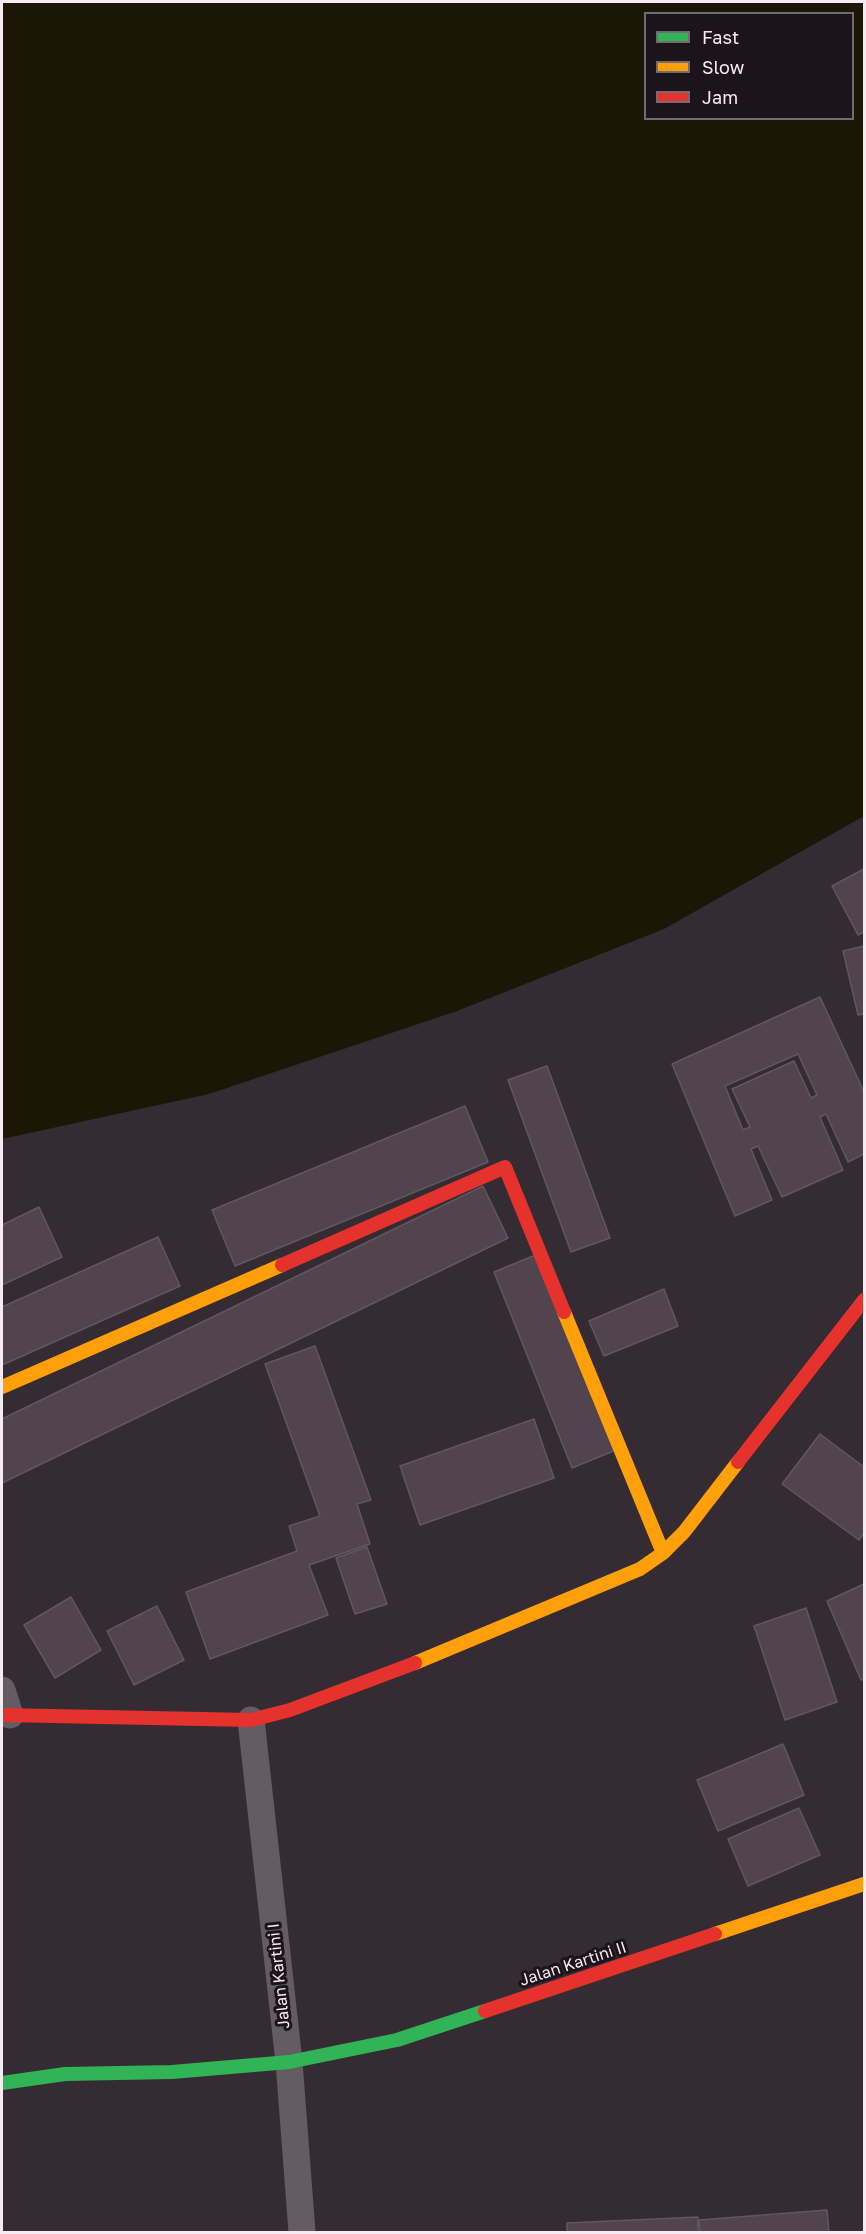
<!DOCTYPE html>
<style>
body{margin:0}
#map{position:relative;width:866px;height:2234px;overflow:hidden;background:#352c33;font-family:"Golos Text",sans-serif}
canvas{display:block}
.frame{position:absolute;inset:0;border:3px solid #f7ebf3;pointer-events:none}
.legend{position:absolute;left:644px;top:12px;width:210px;height:108px;box-sizing:border-box;background:#1c141a;border:2px solid #746a71;margin:0;padding:8px 10px;list-style:none;font-size:18px;color:#f7ebf3}
.legend li{display:flex;align-items:center;gap:12px;height:30px}
.legend b{width:30px;border:2px solid #746a71}
</style>
<div id="map">
<canvas width="866" height="2234"></canvas>
<div class="frame"></div>
<ul class="legend">
<li><b style="height:8px;background:#30b455"></b>Fast</li>
<li><b style="height:8px;background:#ff9f0a"></b>Slow</li>
<li><b style="height:8px;background:#e5322d"></b>Jam</li>
</ul>
</div>
<script>
const ctx = document.querySelector('canvas').getContext('2d');
ctx.lineJoin = 'round';
function paint(path, color) {
  ctx.fillStyle = color;
  ctx.fill(path, 'evenodd');
}
function trace(path, color, width, dash) {
  ctx.strokeStyle = color;
  ctx.lineWidth = width;
  ctx.lineCap = dash ? 'butt' : 'round';
  ctx.setLineDash(dash || []);
  ctx.stroke(path);
}
function label(font, color, halo, rows, align = 'center') {
  ctx.font = font + ' "Golos Text",sans-serif';
  ctx.lineWidth = 6;
  ctx.setLineDash([]);
  ctx.textBaseline = 'middle';
  ctx.strokeStyle = halo;
  ctx.fillStyle = color;
  for (const [text, x, y, turn = 0] of rows) {
    ctx.save();
    ctx.translate(x, y);
    ctx.rotate((+turn || 0) * Math.PI / 180);
    ctx.textAlign = isNaN(turn) ? turn : align;
    if (halo) ctx.strokeText(text, 0, 0);
    ctx.fillText(text, 0, 0);
    ctx.restore();
  }
}
const water = new Path2D(`
 M2,2H864V816L664,929L457,1011L209,1094L2,1139ZM646,14H852V118H646Z`);
const building = new Path2D(`
 M864,869V932L858,935L832,886Z
 M864,946V1014L858,1015L843,951Z
 M820,997L864,1092V1154L848,1162L826,1114L820,1117L843,1170L782,1197L758,1146L751,1149L772,1200L735,1216L672,1064ZM798,1054L817,1095L811,1098L794,1061L732,1089L750,1127L743,1130L725,1086Z
 M547,1066L610,1238L571,1252L508,1080Z
 M465,1106L488,1162L235,1266L212,1210Z
 M483,1186L508,1238L2,1483V1419Z
 M39,1207L62,1257L2,1285V1225Z
 M158,1237L180,1286L2,1365V1307Z
 M538,1254L616,1450L572,1468L494,1272Z
 M664,1289L678,1326L604,1356L589,1321Z
 M315,1346L371,1500L357,1504L370,1544L309,1565L328,1615L210,1659L186,1592L297,1551L289,1526L320,1516L265,1364Z
 M534,1419L554,1478L420,1525L400,1466Z
 M820,1434L864,1467V1533L859,1540L782,1484Z
 M367,1547L387,1604L355,1614L336,1558Z
 M864,1584V1679L861,1680L827,1601Z
 M71,1597L101,1650L55,1678L24,1625Z
 M157,1606L184,1660L134,1685L107,1631Z
 M806,1608L837,1702L785,1720L754,1626Z
 M783,1744L804,1795L718,1831L697,1780Z
 M799,1808L820,1855L748,1886L728,1839Z
 M827,2210L829,2232H700L699,2220Z
 M698,2217V2232H567V2223Z`);
const street = new Path2D(`
 M2,1690L10,1715
 M251,1720L289,2062L302,2232`);
const fast = new Path2D(`
 M2,2083L65,2074L172,2072L289,2062L397,2040L485,2011`);
const slow = new Path2D(`
 M564,1312L663,1553
 M2,1387L282,1265
 M415,1663L640,1569L663,1553L684,1532L738,1462
 M715,1934L864,1884`);
const jam = new Path2D(`
 M282,1265L505,1167L564,1312
 M738,1462L864,1300
 M2,1715L251,1720L290,1710L415,1663
 M485,2011L715,1934`);
const streetNames = [
 ["Jalan Kartini II",573,1964,-18],
 ["Jalan Kartini I",279,1976,-96]
];
paint(water, '#1b1605');
paint(building, '#51444e');
trace(building, '#60585e', 1.5);
trace(street, '#645c62', 27);
trace(fast, '#30b455', 14);
trace(slow, '#ff9f0a', 14);
trace(jam, '#e5322d', 14);
label('16px', '#f7ebf3', '#1c141a', streetNames);
</script>
